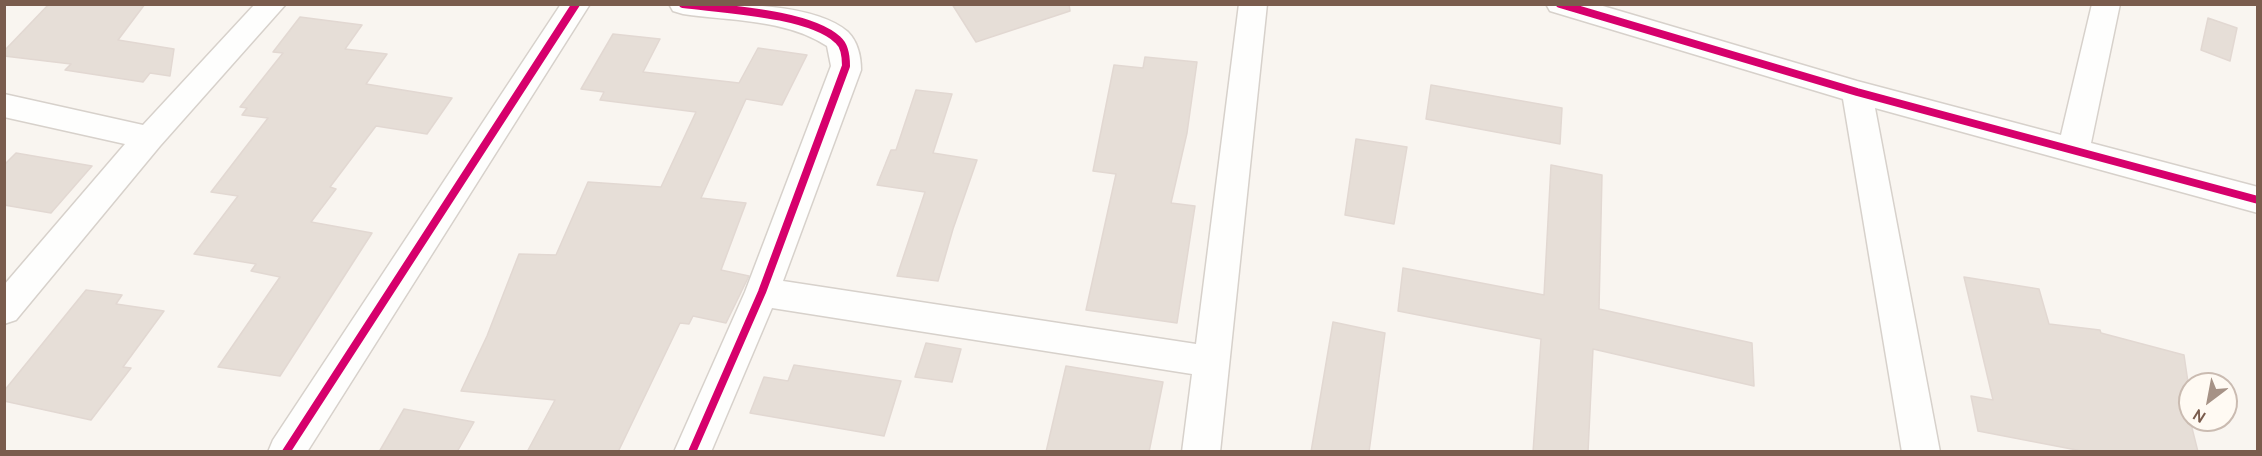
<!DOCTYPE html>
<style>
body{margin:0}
#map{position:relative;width:2262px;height:456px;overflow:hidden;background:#f9f5f0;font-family:Cabin,sans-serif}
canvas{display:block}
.frame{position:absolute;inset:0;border:6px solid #7a5c4d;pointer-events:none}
.north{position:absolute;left:2178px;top:372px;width:60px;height:60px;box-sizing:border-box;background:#fffaf3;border:2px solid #cabbb1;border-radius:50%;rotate:212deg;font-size:16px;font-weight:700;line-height:24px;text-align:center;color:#7a5c4d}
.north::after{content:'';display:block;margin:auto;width:21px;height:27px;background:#a69286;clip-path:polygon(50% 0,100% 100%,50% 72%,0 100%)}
</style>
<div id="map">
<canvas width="2262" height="456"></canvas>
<div class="frame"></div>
<div class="north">N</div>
</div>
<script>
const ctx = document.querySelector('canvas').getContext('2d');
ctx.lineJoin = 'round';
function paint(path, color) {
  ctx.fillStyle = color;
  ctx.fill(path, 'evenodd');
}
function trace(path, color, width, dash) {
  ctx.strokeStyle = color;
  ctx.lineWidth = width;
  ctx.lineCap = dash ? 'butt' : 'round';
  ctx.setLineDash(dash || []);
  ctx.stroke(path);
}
const building = new Path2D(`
 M49,4H145L118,40L174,49L170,76L150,73L143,82L65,70L71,64L4,56V51Z
 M952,4H1069L1070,11L976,42Z
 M300,17L362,25L345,49L387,54L366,84L452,98L427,134L376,126L330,187L336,189L311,222L372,233L280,376L218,367L280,277L251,271L256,264L194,254L238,196L211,192L268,118L242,115L247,108L240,107L283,53L273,52Z
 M2208,18L2237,28L2230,61L2201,50Z
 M613,34L660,39L643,72L739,83L758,48L807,55L782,105L746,99L701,198L746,203L721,270L749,276L726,323L693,316L689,324L680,323L618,452H527L555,400L461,391L487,336L519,254L556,255L588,182L661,187L696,112L600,100L604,92L581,89Z
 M1145,57L1197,62L1187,133L1171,203L1195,206L1177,323L1086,310L1116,174L1093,171L1114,65L1143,68Z
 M1431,85L1562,108L1560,144L1426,119Z
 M916,90L952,94L933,153L977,160L953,229L938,281L897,276L925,192L877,185L891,150H896Z
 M1356,139L1407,147L1394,224L1345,215Z
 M16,153L92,166L51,213L4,205V165Z
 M1551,165L1602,175L1599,309L1752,343L1754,386L1593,349L1588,452H1533L1541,339L1398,311L1403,268L1544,295Z
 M1964,277L2039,289L2049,324L2100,330L2101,333L2184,355L2190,396V420L2198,452H2087L1978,431L1971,396L1993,400Z
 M86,290L122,295L116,304L164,311L123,367L131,368L91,420L4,401V391Z
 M1333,322L1385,333L1369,452H1311Z
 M926,343L961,349L952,382L915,377Z
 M794,365L901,381L884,436L750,413L764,377L788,381Z
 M1066,366L1163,382L1149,452H1046Z
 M404,409L474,422L457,452H379Z`);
const minor = new Path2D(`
 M255,4H286L160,146L16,320L4,324V285L125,144L4,117V94L143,125Z
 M561,4H590L307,452H268L273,440Z
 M669,4C716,4 811,0 848,32C858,42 861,57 861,70L783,281L1196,344L1239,4H1267L1220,452H1182L1192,374L772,308L711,452H674L745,292L831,66L827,46C786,19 730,21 683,14L673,11Z
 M1546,4H1596L1857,81L2061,135L2092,4H2120L2091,143L2258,187V213L1875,108L1940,452H1902L1843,99L1550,11Z`);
const cycleway = new Path2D(`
 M683,4C721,9 810,13 838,40C845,46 846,57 846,66L762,292L692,452
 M1560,4L1857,92L2258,200
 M286,452L576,4`);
paint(building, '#e6ded7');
trace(building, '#e2d8d2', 1.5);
trace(minor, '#d7d1cb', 3);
paint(minor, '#fefefd');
trace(cycleway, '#d6006c', 8);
</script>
